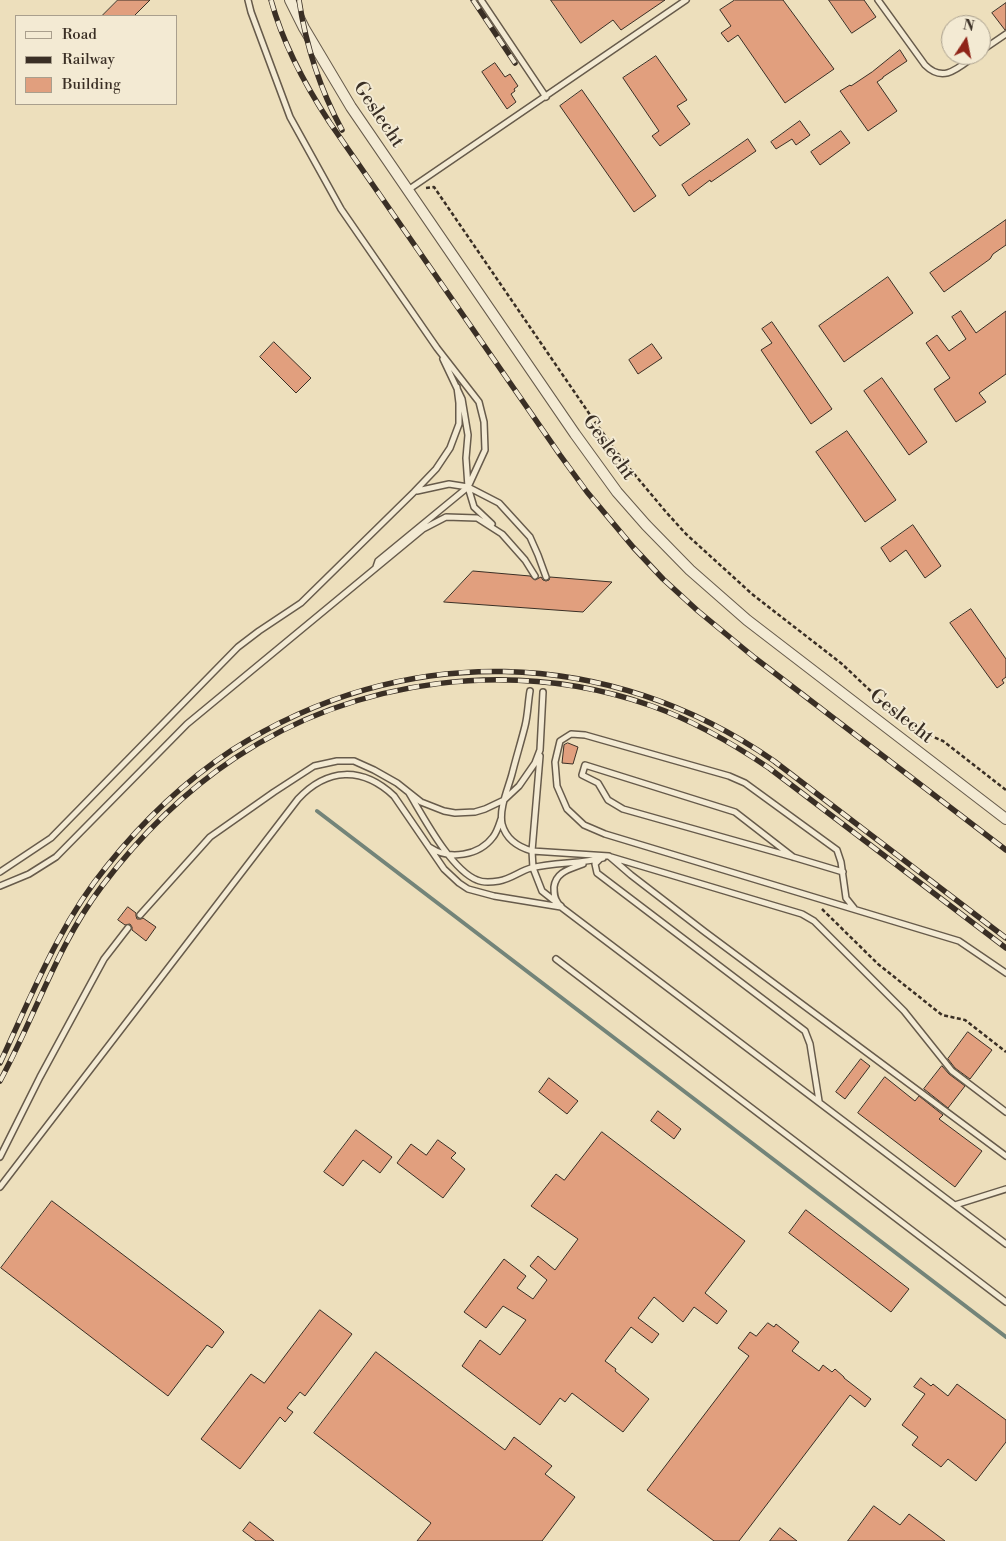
<!DOCTYPE html>
<style>
body{margin:0}
#map{position:relative;width:1006px;height:1541px;overflow:hidden;background:#eddfbc;font-family:"Libre Bodoni",serif}
canvas{display:block}
.legend{position:absolute;left:15px;top:15px;width:162px;height:90px;box-sizing:border-box;background:#f3ead3;border:1px solid #a99f8d;margin:0;padding:6px 9px;list-style:none;font-size:15px;color:#3a2f25}
.legend li{display:flex;align-items:center;gap:10px;height:25px}
.legend b{width:25px;border:1px solid #a99f8d}
.north{position:absolute;left:941px;top:15px;width:50px;height:50px;box-sizing:border-box;background:#f3ead3;border:1px solid #a99f8d;border-radius:50%;rotate:11deg;font-size:14px;font-weight:700;line-height:20px;text-align:center;color:#3a2f25}
.north::after{content:'';display:block;margin:auto;width:18px;height:22px;background:#8f2418;clip-path:polygon(50% 0,100% 100%,50% 72%,0 100%)}
</style>
<div id="map">
<canvas width="1006" height="1541"></canvas>
<ul class="legend">
<li><b style="height:6px;background:#f3ead3"></b>Road</li>
<li><b style="height:6px;background:#3a2f25"></b>Railway</li>
<li><b style="height:14px;background:#e19f7e"></b>Building</li>
</ul>
<div class="north">N</div>
</div>
<script>
const ctx = document.querySelector('canvas').getContext('2d');
ctx.lineJoin = 'round';
function trace(path, color, width, dash) {
  ctx.strokeStyle = color;
  ctx.lineWidth = width;
  ctx.lineCap = dash ? 'butt' : 'round';
  ctx.setLineDash(dash || []);
  ctx.stroke(path);
}
function paint(path, color) {
  ctx.fillStyle = color;
  ctx.fill(path, 'evenodd');
}
function label(font, color, halo, rows, align = 'center') {
  ctx.font = font + ' "Libre Bodoni",serif';
  ctx.lineWidth = 4;
  ctx.setLineDash([]);
  ctx.textBaseline = 'middle';
  ctx.strokeStyle = halo;
  ctx.fillStyle = color;
  for (const [text, x, y, turn = 0] of rows) {
    ctx.save();
    ctx.translate(x, y);
    ctx.rotate((+turn || 0) * Math.PI / 180);
    ctx.textAlign = isNaN(turn) ? turn : align;
    if (halo) ctx.strokeText(text, 0, 0);
    ctx.fillText(text, 0, 0);
    ctx.restore();
  }
}
const stream = new Path2D(`
 M317,811L1006,1337`);
const building = new Path2D(`
 M118,0H150L134,16H102Z
 M551,0H665L621,30L613,20L581,43Z
 M735,0H783L834,69L785,103L738,35L728,42L721,33L731,26L720,10Z
 M829,0H864L876,17L852,33Z
 M1006,3V30H1005L992,13Z
 M900,50L907,61L883,77V78L877,82L897,111L868,131L840,91L850,85L851,86L872,72Z
 M656,56L687,100L677,106L690,124L660,146L652,136L659,131L623,78Z
 M495,63L505,77L510,74L518,86L514,89L515,91L511,94L516,102L507,109L482,72Z
 M582,90L656,196L634,212L560,106Z
 M800,121L810,135L796,145L792,139L776,149L771,142Z
 M841,131L850,143L820,165L811,152Z
 M748,139L756,151L711,182L710,180L689,196L682,185Z
 M1006,220V245L993,254L990,259L944,292L930,273Z
 M888,277L913,313L844,362L819,326Z
 M961,311L976,333L1006,311V374L979,393L986,402L956,422L934,389L950,378L926,343L937,335L949,351L966,339L952,317Z
 M772,322L832,409L811,424L761,350L772,343L762,329Z
 M274,342L311,378L296,393L260,357Z
 M652,344L662,358L638,374L629,360Z
 M882,378L927,442L909,455L864,391Z
 M847,431L896,500L865,522L816,452Z
 M913,525L941,566L925,578L906,550L890,562L881,548Z
 M473,571L530,576L535,580L541,577L543,580L546,581L549,580L550,577L612,582L583,612L444,602Z
 M971,609L1006,659V677L1002,680L1004,683L997,688L950,623Z
 M568,743L578,747L573,764L562,763L564,745Z
 M128,907L136,913V916L137,919H141L143,918L156,927L146,941L132,930V927L130,924L125,925L118,920Z
 M968,1032L992,1050L970,1079L955,1068L948,1059Z
 M861,1059L870,1066L845,1099L836,1092Z
 M942,1066L949,1074L965,1086L948,1108L924,1089Z
 M885,1077L915,1101L919,1096L943,1115L939,1119L982,1151L955,1187L858,1113Z
 M549,1078L578,1101L567,1114L539,1092Z
 M658,1111L681,1129L674,1139L651,1121Z
 M356,1130L392,1157L380,1173L363,1160L343,1186L324,1172Z
 M602,1132L745,1241L705,1293L727,1311L717,1324L694,1307L683,1322L654,1297L638,1318L659,1334L652,1343L631,1327L605,1361L616,1369L615,1371L649,1399L623,1432L572,1393L565,1402L560,1398L540,1425L462,1366L480,1340L500,1355L526,1320L503,1306L486,1328L464,1312L504,1259L526,1276L517,1288L533,1299L547,1280L530,1266L538,1256L555,1270L578,1239L531,1206L556,1174L564,1180Z
 M438,1140L456,1153L451,1158L465,1169L443,1198L397,1163L411,1144L426,1155Z
 M52,1201L220,1328L224,1332L212,1348L207,1345L168,1396L1,1268Z
 M806,1210L909,1289L891,1312L789,1233Z
 M320,1310L352,1334L305,1396L300,1392L287,1408L293,1412L285,1422L280,1417L240,1469L201,1439L251,1374L264,1383Z
 M768,1323L774,1327L776,1324L799,1342L792,1351L819,1371L823,1365L832,1372L835,1369L844,1377V1378L871,1399L865,1407L850,1395L739,1541H714L647,1490L749,1356L738,1348L750,1332L756,1336Z
 M376,1352L505,1450L514,1437L552,1466L545,1474L575,1497L542,1541H417L431,1523L314,1433Z
 M921,1378L931,1386L933,1384L948,1396L957,1384L1006,1420V1442L976,1481L948,1459L941,1467L912,1445L918,1437L902,1425L925,1394L914,1387Z
 M874,1506L900,1525L909,1514L945,1541H848Z
 M250,1522L274,1541H256L243,1531Z
 M780,1528L797,1541H770Z`);
const path = new Path2D(`
 M426,188L434,187L595,422L625,463L666,512L686,534L752,594L842,664L909,727L943,741L1006,790
 M822,909L878,964L942,1015L965,1020L1006,1052`);
const lane = new Path2D(`
 M248,0L251,12L290,117L341,209L437,348L479,402L484,422L485,450L468,487L378,561L376,567
 M481,0L546,97
 M878,0L925,65C944,84 959,67 976,55
 M981,51L1006,34
 M408,190L686,0
 M443,359L462,399L468,435L466,458L468,487L474,507L492,524
 M417,491L449,484L468,487L499,503L530,537L538,555L546,577
 M530,691C528,702 528,714 525,726C521,742 516,758 512,774C508,789 499,808 502,824C506,839 518,847 532,851L609,856L631,875L705,932L1006,1156
 M540,756L532,851L533,868L542,891L561,906
 M409,793C423,816 451,870 477,880C483,883 493,882 499,881C511,879 520,871 531,868C555,862 580,864 603,858
 M431,848C449,860 479,856 493,837C497,832 499,825 501,819
 M611,857L802,914L814,921L904,1011L952,1071L1006,1112
 M793,857L735,812L585,765L582,775L598,783L608,800L623,809L793,857L843,872
 M600,859L595,864L597,873L805,1031L810,1044L819,1101
 M0,872L51,838L238,647L259,631L301,603L414,492L436,469L450,448L459,424V403L457,387
 M0,886L29,874L56,857L187,724L423,529L446,517L477,518L502,534L525,560L535,576
 M558,903C554,898 554,893 554,887C556,871 571,869 583,864
 M854,908L846,898L841,862L837,850L745,783L729,776L585,735L571,734L560,741L555,762L557,786L567,809L584,825L605,834L959,941L1006,973
 M140,915L210,837L274,792L314,766L337,761H354L374,770L397,783L421,802L444,811L455,813L475,812L485,809L504,800L519,786L535,763L540,750L543,692
 M556,959L1006,1302
 M0,1157L40,1077L104,959L128,928
 M0,1187L298,799C327,768 362,766 394,796L444,869L459,883L468,889L494,896L561,907L1006,1244
 M955,1205L1006,1189`);
const street = new Path2D(`
 M290,0L304,28L351,107L575,434L617,492L646,525L690,570L747,620L1006,819`);
const rail = new Path2D(`
 M271,0C283,44 305,85 330,123L560,455L587,492L633,547L663,579L698,611L755,658L1006,850
 M299,0C306,46 320,89 342,130
 M473,0L515,63
 M0,1063C32,995 59,924 107,866C142,822 185,781 232,750C403,641 608,646 774,761L1006,938
 M0,1081C35,1017 57,945 102,886C139,837 184,792 235,758C357,677 515,658 652,706C694,721 732,743 769,768L1006,948`);
const streetNames = [
 ["Geslecht",378,115,56],
 ["Geslecht",608,448,54],
 ["Geslecht",901,717,38]
];
trace(stream, '#738479', 4);
paint(building, '#e19f7e');
trace(building, '#3a2f25', 1);
trace(lane, '#675b4b', 8);
trace(street, '#675b4b', 12);
trace(path, '#3a2f25', 2.5, [4, 2.5]);
trace(lane, '#f3ead3', 5);
trace(street, '#f3ead3', 10);
trace(rail, '#3a2f25', 5.5);
trace(rail, '#f3ead3', 4, [11]);
label('19px', '#3a2f25', '#f3ead3', streetNames);
</script>
